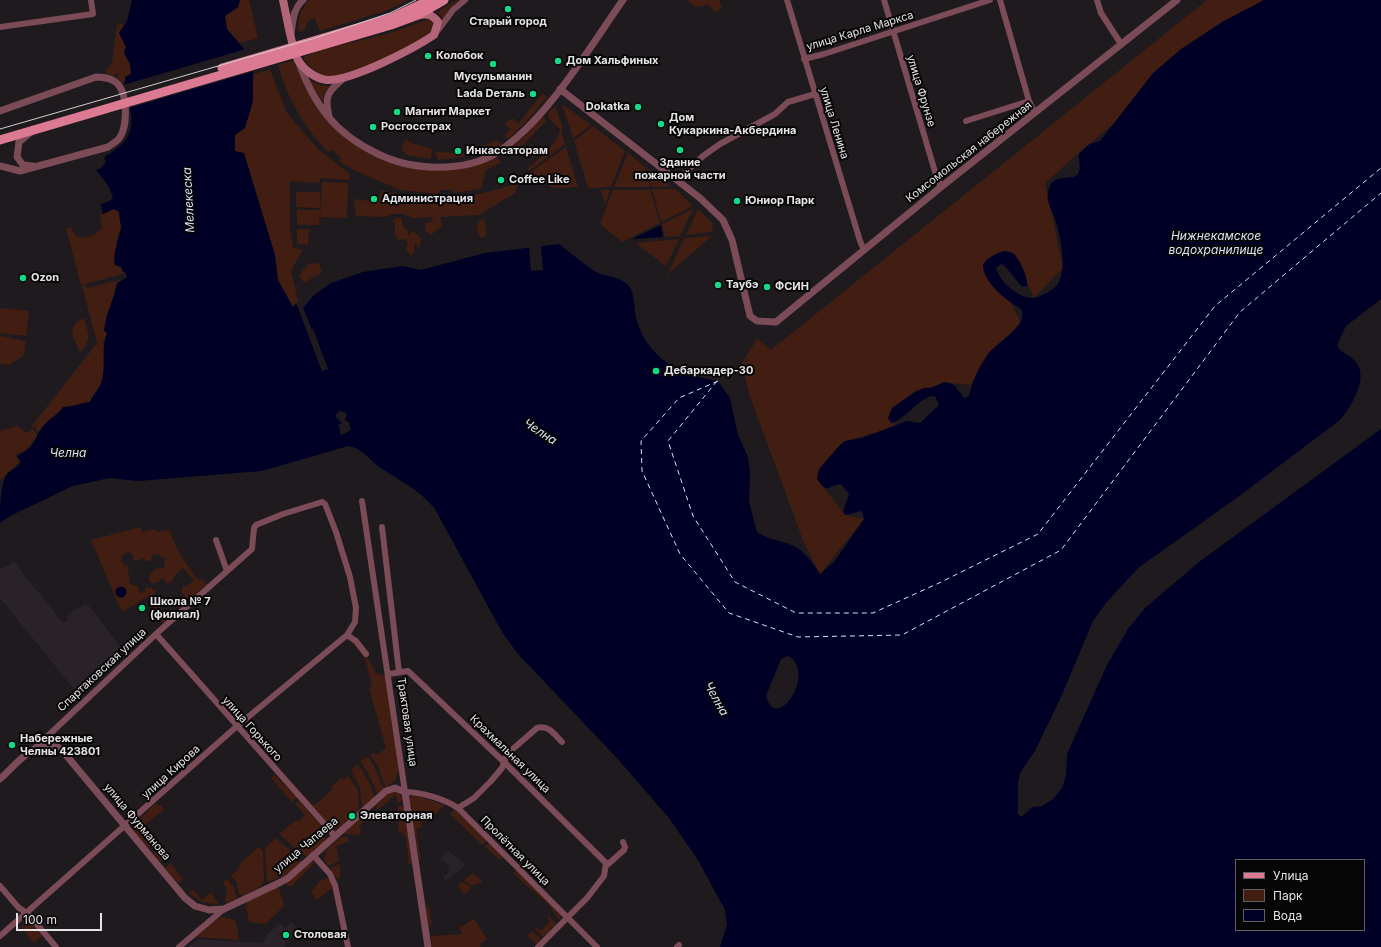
<!DOCTYPE html>
<meta charset="utf-8">
<style>
body{margin:0}
#map{position:relative;width:1381px;height:947px;overflow:hidden;background:#1e1a1d;font-family:Inter,sans-serif}
canvas{display:block}
.legend{position:absolute;left:1235px;top:859px;width:130px;height:72px;box-sizing:border-box;background:#070607;border:1px solid #605e60;margin:0;padding:5px 7px;list-style:none;font-size:12px;color:#e5e3e5}
.legend li{display:flex;align-items:center;gap:8px;height:20px}
.legend b{width:20px;border:1px solid #605e60}
.scale{position:absolute;left:16px;top:913px;width:86px;height:18px;box-sizing:border-box;border:2px solid #e5e3e5;border-top:0;padding-left:5px;font-size:12px;line-height:14px;white-space:nowrap;color:#e5e3e5;-webkit-text-stroke:3px #070607;paint-order:stroke}
</style>
<div id="map">
<canvas width="1381" height="947"></canvas>
<ul class="legend">
<li><b style="height:5px;background:#dc7993"></b>Улица</li>
<li><b style="height:11px;background:#421e12"></b>Парк</li>
<li><b style="height:11px;background:#000026"></b>Вода</li>
</ul>
<div class="scale">100 m</div>
</div>
<script>
const ctx = document.querySelector('canvas').getContext('2d');
ctx.lineJoin = 'round';
function paint(path, color) {
  ctx.fillStyle = color;
  ctx.fill(path, 'evenodd');
}
function trace(path, color, width, dash) {
  ctx.strokeStyle = color;
  ctx.lineWidth = width;
  ctx.lineCap = dash ? 'butt' : 'round';
  ctx.setLineDash(dash || []);
  ctx.stroke(path);
}
function label(font, color, halo, rows, align = 'center') {
  ctx.font = font + ' Inter,sans-serif';
  ctx.lineWidth = 4;
  ctx.setLineDash([]);
  ctx.textBaseline = 'middle';
  ctx.strokeStyle = halo;
  ctx.fillStyle = color;
  for (const [text, x, y, turn = 0] of rows) {
    ctx.save();
    ctx.translate(x, y);
    ctx.rotate((+turn || 0) * Math.PI / 180);
    ctx.textAlign = isNaN(turn) ? turn : align;
    if (halo) ctx.strokeText(text, 0, 0);
    ctx.fillText(text, 0, 0);
    ctx.restore();
  }
}
const built = new Path2D(`
 M14,562L63,623L68,620L67,616L72,614L71,612L85,604L89,606L123,650L76,692L0,598V569Z
 M448,851L466,865L444,882V876L453,868L449,870L447,867L450,865L446,864L445,861L443,862L440,859Z
 M291,922L299,930L284,944L285,947H188L198,939L262,943L267,935L280,923L285,928Z`);
const green = new Path2D(`
 M240,0H249L258,38L239,43L227,29L225,16L238,7Z
 M309,0H408L388,10L320,31L315,18C308,20 306,23 305,30L299,32C297,20 301,9 309,0Z
 M457,0H460L454,5L443,21L441,16L437,12Z
 M687,0H719L722,8L716,12L709,5L695,7Z
 M1207,0H1264L1084,148L1045,183L1063,268L1034,298L1014,254L983,270L1011,303L1021,323L989,353L971,385L950,383L924,388L888,418L896,427L845,441L821,484L845,515L864,519L820,574L804,543L749,394L742,363L757,339L771,350Z
 M432,18H434L435,30C415,43 348,81 326,76C316,73 308,66 303,57L321,50L390,33Z
 M121,23L124,26L119,33L126,47L124,53L130,64L131,74L125,77L126,80L122,83L116,77L119,74H114V77L107,73L106,70L112,63L117,24L119,25Z
 M296,60L312,99L324,116L340,133L416,168L478,163L497,157L501,163L486,170L481,189L453,193L452,190H440L438,194L401,190L355,171L339,161L341,158L332,150L328,152C302,124 289,101 278,65Z
 M270,70L287,113L318,149L350,174V180L320,178V183L290,181V228L293,248L303,249L291,271L298,301L293,307L278,280L275,255L235,151V135L245,128L253,101V74Z
 M308,80L321,85L330,86L324,93L322,104Z
 M543,93L547,97L528,120L508,139L505,135L510,129L504,124L513,118L518,124Z
 M562,104L591,125L573,138Z
 M555,106L562,126V135L565,144L529,171L527,169C537,161 559,142 560,129L549,118L548,114Z
 M542,116L546,121L526,142L506,157L503,154L523,138Z
 M593,126L625,151L611,187L588,188L574,141Z
 M407,138V142L432,149L431,159L407,155L402,150V144Z
 M496,140L502,144L493,150L479,155L475,153L476,145C484,147 488,144 496,140Z
 M566,147L578,187L553,188L531,172Z
 M434,149L437,152L464,153V157L438,160Z
 M628,153L644,166L650,187H614Z
 M646,167L671,187H652Z
 M322,182L348,183L347,218L320,217Z
 M518,183L515,193L479,215L440,217L442,226L431,235L425,230L426,223L432,221L433,217L414,218L402,214H392L385,217L356,216L354,199L377,202L381,190C436,205 464,200 518,183Z
 M652,189H675L693,206L661,222Z
 M601,190H610L605,205Z
 M613,190H650L660,223L622,242L600,224Z
 M296,192H320V208L296,207Z
 M694,208L680,236L665,237L662,224Z
 M114,209L119,212L121,228L116,241L118,247L115,253L121,267L126,273L81,285L66,228L70,227L77,237C87,239 96,236 102,227L100,215Z
 M698,209L713,224L712,232L686,235Z
 M297,210H320L319,225H297Z
 M397,217L402,219V224L410,235L412,230L421,238L419,248L415,242L414,252L411,256L406,250L408,244L405,239L399,240L395,236V225L393,221Z
 M484,219L487,235L482,238C475,232 476,228 480,220Z
 M297,229H309L308,245L297,244Z
 M712,236L672,270L666,279L684,238Z
 M679,239L666,266L637,244L636,243Z
 M319,263L322,272L304,283L299,275L308,264Z
 M124,279L117,284L110,308L106,317L107,334L103,342L105,350L104,369L101,384L90,402C80,403 73,407 63,407L60,412L48,421L37,433L36,426L31,427L97,343L82,286L85,285L87,288Z
 M0,308L29,311L26,336L0,333Z
 M84,318C89,336 92,338 80,353C76,340 63,327 84,318Z
 M0,336C10,337 17,340 26,341L24,355L9,365L0,364Z
 M17,426L26,433L33,429L37,436L27,449L15,455L20,461L0,481V431Z
 M141,527L142,532L155,529L157,532L170,530C175,550 187,565 199,581L202,579L207,584L189,601L181,592L184,584L186,587L194,580L183,568L175,575L172,581L167,584L163,578L156,583H151L149,580L150,573L154,572V569L164,568L165,559L161,558V556L157,554L152,555L151,561H146L143,558L139,561L133,560V554L128,552L122,556L121,562L124,563V566H129L128,570L130,584L138,586L139,593L145,592V587L151,588L157,591L152,597L170,618L163,623L147,597L122,612L91,540Z
 M180,598L185,604L179,609L174,603Z
 M351,641C362,644 371,664 376,674L386,676L399,769L395,780L386,788L377,765L370,755L373,752L376,755L386,748L369,688L372,685L365,659Z
 M368,757L374,766L384,790L378,795L368,773L360,761Z
 M358,764L369,782L375,797L362,808L360,788L351,770Z
 M275,775L297,798L292,802L271,778Z
 M348,776L358,790L359,809L348,818V819L339,828L333,829L304,797L305,796L312,805L317,803L333,789L332,786L341,778L344,780Z
 M394,792C400,792 402,796 404,801L397,803V797L395,795L378,810L375,806L388,794Z
 M415,795L445,805L427,822L424,820L420,824L423,826L416,830L421,859H419L410,802V797Z
 M299,801L326,831C329,842 316,849 308,856L303,855L279,834L296,820L298,822L305,815L295,804Z
 M155,804L161,805L164,809L140,829L155,845L148,848L131,827Z
 M398,806H404L413,863L407,865V862H409L406,838L402,832H399Z
 M455,809L487,840L482,845L450,814Z
 M369,811L372,814L360,825L361,833L357,835L343,834Z
 M341,837H348V842L336,846L339,861L328,866L324,859L328,848Z
 M275,838L300,858L301,862L286,875L268,882L267,880L265,849Z
 M489,843L503,857L500,860L485,847Z
 M258,847L263,851L264,881L261,886L244,896L238,893L237,883L231,876L239,868L238,866Z
 M158,850H163L168,856L161,862L153,853Z
 M311,862H315L292,886L287,887V882Z
 M171,863L183,879L178,883L165,868Z
 M340,864V878L337,879L330,868Z
 M516,870L561,915L560,920L548,904L513,873Z
 M473,873L483,882L472,886L464,880Z
 M326,878L330,879L337,900H335L332,888L317,899L311,893L319,882Z
 M227,879L233,886L237,897L235,899L227,903L225,902L227,889L223,883Z
 M462,882L471,887L469,889V891L464,894L458,885Z
 M275,888H279L284,906L265,924L249,922L246,907L247,902Z
 M193,890L202,900L211,893L218,902V904L202,902L188,893Z
 M429,906L432,925L429,926L426,907Z
 M549,916L556,924L543,937L535,929L536,927L541,931L550,921L547,918Z
 M223,917L235,920L238,930V940L196,937L215,919Z
 M474,919L487,939L479,945L481,947H432L431,936L463,934L459,928Z
 M29,921L42,936L34,943L21,927Z
 M532,931L541,939L536,944L527,936Z`);
const water = new Path2D(`
 M132,0H240L238,7L225,16L227,29L244,49L253,72V101L245,128L235,135V151L244,153L275,255L278,280L293,307L296,303L300,310L322,371L328,369L303,308L313,296L331,283L363,272L403,266L421,270L485,253L559,244C569,251 591,271 601,274C611,277 622,278 629,286C636,296 633,310 637,321C648,359 681,375 718,381L730,398L738,435L748,457L750,473L749,502L757,532C767,539 777,540 789,544C802,548 813,563 820,574L834,562L864,519L862,511L845,515L843,512L849,494L841,484C827,486 828,495 817,479L819,469L840,445L845,441L862,438L907,421L920,423L939,405L935,396C920,395 907,419 891,423L888,418L892,408L916,391L924,388H931L944,382L950,383L955,386L964,398L969,396C972,381 979,367 988,354C996,343 1032,324 1020,308C1006,301 982,281 983,264C988,257 1005,246 1014,254C1020,260 1028,277 1027,286L1022,287L1004,265L1001,264L996,268C1000,282 1019,299 1034,298C1039,297 1044,294 1048,292C1052,290 1057,286 1059,282C1067,264 1060,234 1054,216C1051,208 1046,201 1048,193C1051,169 1075,184 1079,172C1081,166 1078,160 1079,154L1090,144L1100,141L1153,73L1181,49L1222,22L1264,0H1381V299L1346,326L1337,345C1341,354 1349,354 1355,361C1370,377 1351,407 1340,420L1238,497L1138,568L1106,603L1093,621L1061,697L1035,751L1020,773L1018,783V814L1021,817L1033,807L1042,806L1053,799L1062,788L1066,775L1067,754L1107,665L1128,629L1145,608L1199,562L1381,429V947H720L727,925L725,910L698,860L669,818L616,757L518,654L502,632L435,509C418,488 399,481 378,466C368,458 361,448 348,446L262,471L138,481L109,478L73,486L10,516L0,523C0,508 0,485 7,474C13,469 17,468 21,462L17,456C38,447 33,436 47,422C53,416 59,414 63,407C73,407 80,403 90,402C92,395 99,390 101,383C107,367 100,349 107,334L104,330C106,313 114,300 117,283L127,277L126,273L123,272L121,267L115,265C112,254 119,239 121,228C121,223 119,217 119,212L114,209L103,214L101,204L110,201L113,198C109,184 104,180 96,170L101,168L106,162L104,157C140,137 133,120 125,86C124,82 126,81 125,77L131,74L130,64L124,53L126,47L119,33L127,21ZM339,411L345,412L347,415L345,420L349,422L351,430L342,435L340,433V429L338,425L342,423L335,416ZM788,656C818,672 776,735 766,696L781,659ZM1236,860H1364V930H1236Z
 M661,225L663,237L632,239Z
 M115.5 592a5.5 5.5 0 1 1 11 0a5.5 5.5 0 1 1-11 0Z`);
const pier = new Path2D(`
 M246,49L255,71L129,108L123,85Z
 M541,246L543,270L531,271L529,247Z
 M297,302L303,308L311,329H313L328,369L322,371L296,303ZM310,331H312L325,368H323Z`);
const ferry = new Path2D(`
 M717,381L668,441L693,516L735,582L796,613H873L939,583L1038,534L1215,306L1381,168
 M718,381L679,398L641,441L642,471L680,554L729,613L798,637L902,635L1061,550L1240,312L1381,193`);
const minor = new Path2D(`
 M787,0L860,241L864,250
 M884,0L936,175L941,187
 M1000,0L1029,101L1035,113
 M1097,0L1101,13L1121,44
 M0,27L93,14L91,0
 M436,33L453,10L465,0
 M804,59L824,54L990,0
 M966,121L1029,101
 M677,180L703,156L720,144L775,114L788,102L815,94
 M362,501L405,792C421,792 445,799 458,808L597,947
 M382,527L399,672
 M216,540L227,571
 M156,634L335,836
 M347,635L356,641L366,654
 M389,674L408,671L504,762L606,863L604,876L587,898L538,947
 M458,808L474,798L491,781L502,768L507,754L537,728C548,724 555,735 562,742
 M313,855L330,874L335,885L348,947
 M606,866L624,850L625,847L623,842
 M0,886L18,907L29,915L56,947
 M0,936L236,727L347,635L355,622L356,608L350,577L336,532L325,504L322,502L283,514L256,525L254,528L252,549L156,634L36,747
 M179,947L224,909
 M677,947L679,945`);
const tertiary = new Path2D(`
 M291,34C293,21 293,9 303,0
 M299,63C315,107 336,134 378,154C413,171 465,173 498,152C547,120 589,48 623,0
 M560,89L700,198L723,220L732,240L750,316L757,321L776,322L941,187L1177,0
 M0,111L96,77C101,77 109,78 114,81C128,89 128,125 120,137C118,141 112,144 108,147L20,171L0,166
 M329,116C324,96 328,91 344,78
 M31,132L19,142L17,157L23,165L33,166
 M0,779C17,764 37,735 61,749L185,898L195,906L209,910L224,909L281,882L288,878L386,791L395,788L405,792L428,947`);
const secondary = new Path2D(`
 M283,0C286,13 292,50 298,60C304,70 316,79 327,80C352,81 413,49 434,35L438,22C432,14 428,14 419,15`);
const primary = new Path2D(`
 M222,68L391,18L430,0
 M0,140L391,25L418,15L444,0`);
const tram = new Path2D(`
 M0,129L315,38L390,13L416,0`);
const markers = [
 [508,9,4,"#14d989"],
 [428,56,4,"#14d989"],
 [558,61,4,"#14d989"],
 [493,64,4,"#14d989"],
 [533,94,4,"#14d989"],
 [638,107,4,"#14d989"],
 [397,112,4,"#14d989"],
 [661,124,4,"#14d989"],
 [373,127,4,"#14d989"],
 [680,150,4,"#14d989"],
 [458,151,4,"#14d989"],
 [501,180,4,"#14d989"],
 [374,199,4,"#14d989"],
 [737,201,4,"#14d989"],
 [23,278,4,"#14d989"],
 [718,285,4,"#14d989"],
 [767,287,4,"#14d989"],
 [656,371,4,"#14d989"],
 [142,608,4,"#14d989"],
 [12,745,4,"#14d989"],
 [352,816,4,"#14d989"],
 [286,935,4,"#14d989"]
];
const poiNames = [
 ["Старый город",508,22,"center"],
 ["Колобок",436,56],
 ["Дом Хальфиных",566,61],
 ["Мусульманин",493,77,"center"],
 ["Lada Dеталь",525,94,"right"],
 ["Dokatka",630,107,"right"],
 ["Магнит Маркет",405,112],
 ["Дом",669,118],
 ["Кукаркина-Акбердина",669,131],
 ["Росгосстрах",381,127],
 ["Инкассаторам",466,151],
 ["Здание",680,163,"center"],
 ["пожарной части",680,176,"center"],
 ["Coffee Like",509,180],
 ["Администрация",382,199],
 ["Юниор Парк",745,201],
 ["Ozon",31,278],
 ["Таубэ",726,285],
 ["ФСИН",775,287],
 ["Дебаркадер-30",664,371],
 ["Школа № 7",150,602],
 ["(филиал)",150,615],
 ["Набережные",20,739],
 ["Челны 423801",20,752],
 ["Элеваторная",360,816],
 ["Столовая",294,935]
];
const streetNames = [
 ["улица Карла Маркса",860,31,-17],
 ["улица Фрунзе",921,91,73],
 ["улица Ленина",834,123,73],
 ["Комсомольская набережная",969,152,-38],
 ["Спартаковская улица",102,670,-43],
 ["Трактовая улица",407,722,82],
 ["улица Горького",252,729,48],
 ["Крахмальная улица",510,754,44],
 ["улица Кирова",171,772,-42],
 ["улица Фурманова",137,822,50],
 ["улица Чапаева",306,845,-40],
 ["Пролётная улица",515,851,45]
];
const waterNames = [
 ["Мелекеска",189,200,-93],
 ["Нижнекамское",1216,236],
 ["водохранилище",1216,250],
 ["Челна",540,432,33],
 ["Челна",68,453],
 ["Челна",716,699,61]
];
paint(built, '#292229');
paint(green, '#421e12');
paint(water, '#000026');
paint(pier, '#1e1a1d');
trace(ferry, '#d9e2f2', 1, [5, 4]);
trace(minor, '#7b4b57', 6);
trace(tertiary, '#7b4b57', 7);
trace(secondary, '#b26579', 8);
trace(primary, '#dc7993', 9);
trace(tram, '#d1ced0', 1);
for (const [x, y, r, color] of markers) {
  const dot = new Path2D();
  dot.arc(x, y, r, 0, 2 * Math.PI);
  ctx.fillStyle = color;
  ctx.fill(dot);
  trace(dot, '#070607', 1.5);
}
label('bold 11px', '#e5e3e5', '#070607', poiNames, 'left');
label('11px', '#e5e3e5', '#070607', streetNames);
label('italic 12px', '#d9e2f2', '#070607', waterNames);
</script>
